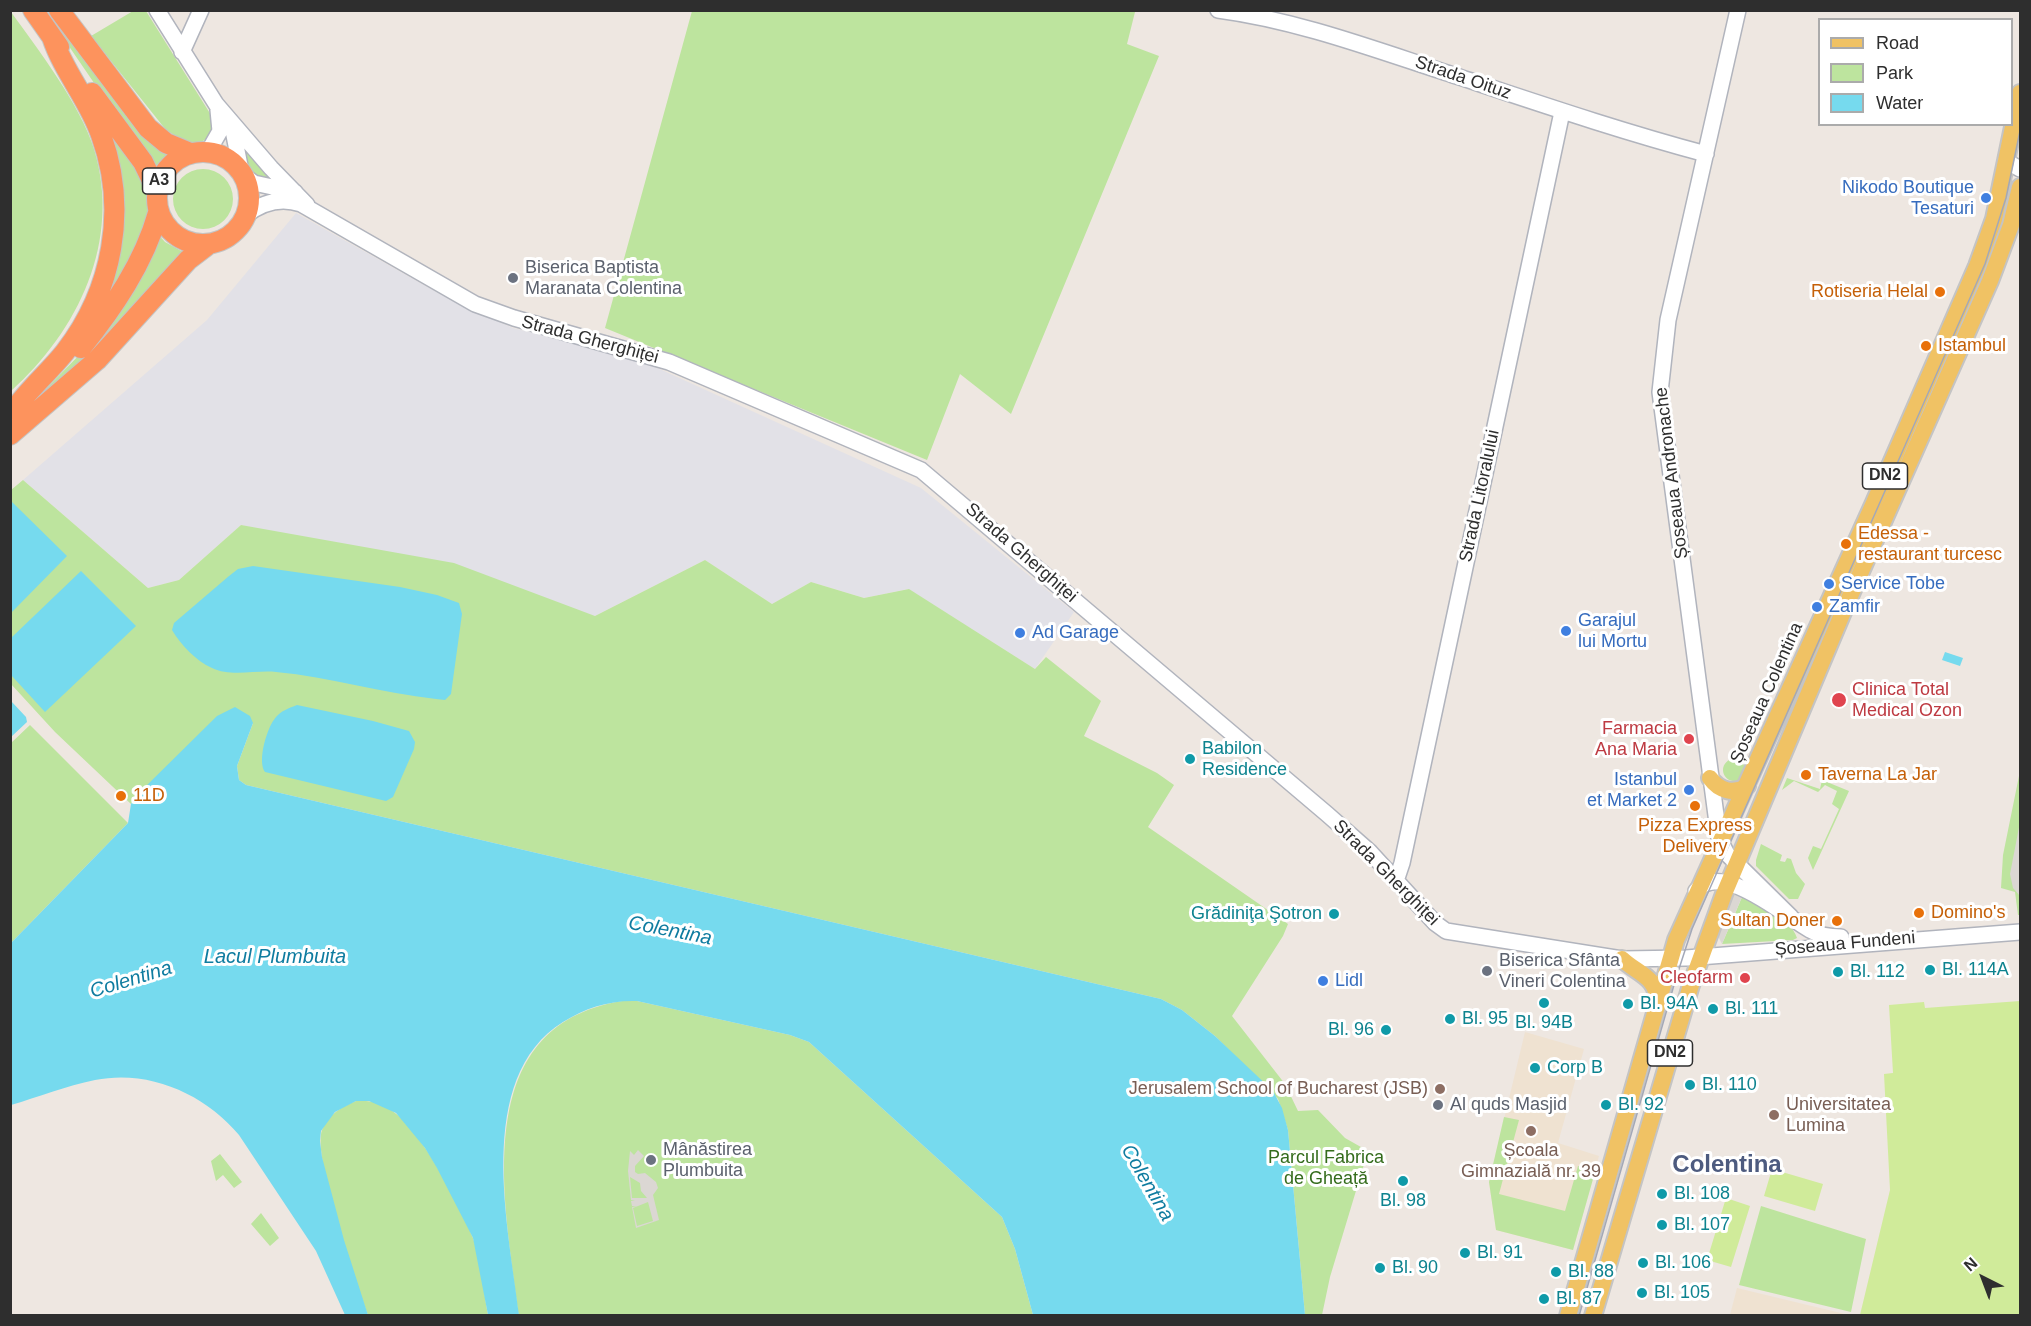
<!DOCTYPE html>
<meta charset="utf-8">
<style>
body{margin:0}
#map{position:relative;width:2031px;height:1326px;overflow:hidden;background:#eee7e1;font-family:Helvetica,sans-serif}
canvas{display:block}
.frame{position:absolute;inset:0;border:12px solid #2e2e2e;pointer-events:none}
.legend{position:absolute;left:1818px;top:18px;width:195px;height:108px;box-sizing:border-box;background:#fff;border:2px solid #ababab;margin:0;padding:8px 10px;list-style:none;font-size:18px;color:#2e2e2e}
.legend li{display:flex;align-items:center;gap:12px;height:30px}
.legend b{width:30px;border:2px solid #ababab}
.north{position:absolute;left:1953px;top:1248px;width:60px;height:60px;-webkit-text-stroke:4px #fff;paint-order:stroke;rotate:318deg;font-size:16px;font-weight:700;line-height:24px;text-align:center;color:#2e2e2e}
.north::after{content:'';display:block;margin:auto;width:21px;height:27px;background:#2e2e2e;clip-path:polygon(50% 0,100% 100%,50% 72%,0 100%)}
</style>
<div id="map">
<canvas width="2031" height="1326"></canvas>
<div class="frame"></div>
<ul class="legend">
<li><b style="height:8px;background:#f0c264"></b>Road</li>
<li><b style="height:16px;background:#bde49e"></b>Park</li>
<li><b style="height:16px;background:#76daee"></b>Water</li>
</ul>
<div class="north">N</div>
</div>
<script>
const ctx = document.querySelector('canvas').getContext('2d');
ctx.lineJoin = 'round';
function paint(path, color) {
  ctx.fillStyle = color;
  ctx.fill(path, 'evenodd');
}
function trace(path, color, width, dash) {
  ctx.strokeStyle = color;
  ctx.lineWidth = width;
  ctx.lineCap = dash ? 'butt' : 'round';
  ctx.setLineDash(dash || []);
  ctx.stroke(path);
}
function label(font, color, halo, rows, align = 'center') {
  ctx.font = font + ' Helvetica,sans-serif';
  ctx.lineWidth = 6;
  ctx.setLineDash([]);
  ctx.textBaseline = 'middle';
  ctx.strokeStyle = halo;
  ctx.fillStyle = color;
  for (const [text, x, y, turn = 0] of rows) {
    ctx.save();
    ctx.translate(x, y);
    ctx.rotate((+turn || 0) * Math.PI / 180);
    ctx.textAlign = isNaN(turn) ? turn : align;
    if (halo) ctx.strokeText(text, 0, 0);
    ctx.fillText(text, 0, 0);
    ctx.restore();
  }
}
const industrial = new Path2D(`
 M296,213L440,294L513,328L631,356L921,488L1074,612L1035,669L908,589L864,598L811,582L772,604L705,560L595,616L241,525L179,580L148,588L23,480L207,320Z`);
const education = new Path2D(`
 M1525,1032L1584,1049L1558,1143L1599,1156L1573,1250L1496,1230L1489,1182Z
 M1737,1288L1849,1315H1730Z`);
const green = new Path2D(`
 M1110,10L1135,12L1127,44L1159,56L1011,414L960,374L927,460L605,328L692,11Z
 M133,11H146L211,115C216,128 212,136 200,143H187L166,130L91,36Z
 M11,12C38,49 81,106 94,149C122,241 78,331 11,391Z
 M56,20L172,154L155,172L53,23Z
 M93,104L148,187L149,217L129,268L97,310L118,238Z
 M242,140L278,181H268L250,173Z
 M173 199a30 30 0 1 1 60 0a30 30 0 1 1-60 0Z
 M157,233L165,242L183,252L103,342L31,404L98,336Z
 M23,480L148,588L179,580L241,525L454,563L595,616L705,560L772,604L811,582L864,598L909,589L1035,669L1046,657L1101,701L1084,736L1157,773L1174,785L1148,827L1288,924L1283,936L1232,1016L1285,1084L1298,1111L1318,1110L1345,1138L1368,1151L1330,1277L1322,1315H1305L1288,1130L1278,1099L1215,1036L1182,1010L1161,999L246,785L239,780L237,766L253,723L140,792L131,804L55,732L11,684V490Z
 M30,725L128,823L11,943V743Z
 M1723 770a11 11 0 1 1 22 0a11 11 0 1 1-22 0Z
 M2020,771V915H2018L2015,892L2001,888L2003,855Z
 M1787,778L1820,789L1822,780L1849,791L1813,870L1808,858L1813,846L1821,849L1839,809L1832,804L1837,791L1825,785L1818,792L1794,781L1782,790Z
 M1761,844L1782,855L1780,861L1785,862L1787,858L1791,859L1796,873L1805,884L1798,899H1789L1756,866V860Z
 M1742,897C1761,905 1790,918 1797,938L1793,940L1722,944Z
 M622,1001H637L790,1035L809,1042L1002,1217L1015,1249L1033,1315L519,1316C505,1204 466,1026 622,1001Z
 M356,1101C371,1100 383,1103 395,1113C423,1134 460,1205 473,1238C482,1262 483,1290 488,1315H368C357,1284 312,1157 322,1130C328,1114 342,1107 356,1101Z
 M1504,1117L1519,1120L1499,1194L1565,1211L1578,1166L1595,1172L1573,1250L1496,1230L1489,1182Z
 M220,1154L242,1182L234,1188L223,1175L216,1181L211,1161Z
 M1761,1206L1866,1239L1851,1312L1739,1285Z
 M261,1213L279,1238L270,1246L251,1224Z`);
const pitch = new Path2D(`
 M2020,1001V1315H1860L1890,1190L1884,1074L1893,1073L1889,1005L1924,1002L1925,1008Z
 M1772,1169L1823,1184L1815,1211L1764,1196Z
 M1726,1198L1750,1206L1731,1267L1707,1260Z`);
const plaza = new Path2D(`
 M2020,822L2019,874L2020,896L2013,888L2010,874Z
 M1734,894L1742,897L1722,944L1718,936Z
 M638,1150L644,1156L635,1166V1172L638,1174L645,1173L656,1182L658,1188L653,1195L659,1220L636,1228L632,1207L637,1206H632L631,1201L635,1200H631L628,1171L630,1151L634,1155ZM630,1177L640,1183L641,1191L647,1198H632ZM648,1202L653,1221L637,1226L633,1208Z`);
const water = new Path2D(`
 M12,502L67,556L11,613L10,503Z
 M253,566L400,587L437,595L459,603L462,614L451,694L445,700L436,699C382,693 330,677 276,672C256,670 230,677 212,668C196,661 181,645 172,630L174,623L229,576L238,569Z
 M81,571L136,626L45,712L11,675V638Z
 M1945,652L1963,658L1960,666L1942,660Z
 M11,701L26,717L27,722L11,737Z
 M297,705L373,721L409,731L415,742L414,749L393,797L386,801L265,772C257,761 267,727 276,717C281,711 289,708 297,705Z
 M235,707L250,716L253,723L237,766L239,780L246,785L1161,999L1182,1010L1215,1036L1273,1091L1282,1108L1288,1130L1305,1315H1033L1015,1249L1002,1217L809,1042L790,1035L637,1001C610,1000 585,1008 563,1022C473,1078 509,1229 519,1315H488L473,1238L437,1168L425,1148L396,1113L369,1101H356L335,1112L321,1131L320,1141L322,1157L344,1240L368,1315H345L316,1251L239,1135C205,1094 149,1069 95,1080C66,1086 38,1097 11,1105V943L128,823L131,804L140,792L217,716Z`);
const secondary = new Path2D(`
 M157,10L216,104L271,168L307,205
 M1218,10C1294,20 1368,47 1441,71C1529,100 1616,130 1706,154
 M1738,10L1668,320L1660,392L1719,838L1727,854L1791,917
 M182,52L201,10
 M232,125L241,171
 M208,152L220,131L218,110
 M2006,161L2020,169
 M243,175L254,183L295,192
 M246,215C263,202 281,197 301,204L475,304L514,318L669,362L921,470L1327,814L1370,852L1435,923L1446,931L1622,959L1686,958L2020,932
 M1396,881L1402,863L1562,112
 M1696,891C1721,859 1787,918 1810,930C1820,936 1830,937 1841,937`);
const primary = new Path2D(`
 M1710,778C1719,791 1734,795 1747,786
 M1622,959C1638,974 1656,976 1658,1001
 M1568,1316L1676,940L1873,505L1977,266L1994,219L2020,93
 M1593,1316L1691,985L1724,894L1843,612L1990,281L2011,225L2020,187`);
const highway = new Path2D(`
 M33,10L59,47
 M59,10L148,128L166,143L190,153
 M92,93L143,162L157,191
 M157 198a46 46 0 1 1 92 0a46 46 0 1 1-92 0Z
 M81,348C113,308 144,263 158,213
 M14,410C29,389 49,372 65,352C113,290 128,209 101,135C89,100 64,73 52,37
 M10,435L97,360L188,260L209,244`);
const tram = new Path2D(`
 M1579,1316L1676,978L1692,929L1985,264L2006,198L2020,131`);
const markers = [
 [1986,198,6,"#3f7fe0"],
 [513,278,6,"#6b7280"],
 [1940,292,6,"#e8710a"],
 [1926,346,6,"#e8710a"],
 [1846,544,6,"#e8710a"],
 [1829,584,6,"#3f7fe0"],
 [1817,607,6,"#3f7fe0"],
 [1566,631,6,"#3f7fe0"],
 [1020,633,6,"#3f7fe0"],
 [1839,700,8,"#e0444e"],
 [1689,739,6,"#e0444e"],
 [1190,759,6,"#0f9aa8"],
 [1806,775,6,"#e8710a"],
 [1689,790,6,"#3f7fe0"],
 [121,796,6,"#e8710a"],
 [1695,806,6,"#e8710a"],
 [1919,913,6,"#e8710a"],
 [1334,914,6,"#0f9aa8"],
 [1837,921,6,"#e8710a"],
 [1930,970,6,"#0f9aa8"],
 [1487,971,6,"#6b7280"],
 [1838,972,6,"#0f9aa8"],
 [1745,978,6,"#e0444e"],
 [1323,981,6,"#3f7fe0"],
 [1544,1003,6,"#0f9aa8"],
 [1628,1004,6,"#0f9aa8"],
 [1713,1009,6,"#0f9aa8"],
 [1450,1019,6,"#0f9aa8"],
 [1386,1030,6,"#0f9aa8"],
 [1535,1068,6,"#0f9aa8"],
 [1690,1085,6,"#0f9aa8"],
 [1440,1089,6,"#8d6e63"],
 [1438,1105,6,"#6b7280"],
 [1606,1105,6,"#0f9aa8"],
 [1774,1115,6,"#8d6e63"],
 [1531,1131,6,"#8d6e63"],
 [651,1160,6,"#6b7280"],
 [1403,1181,6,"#0f9aa8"],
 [1662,1194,6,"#0f9aa8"],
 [1662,1225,6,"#0f9aa8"],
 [1465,1253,6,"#0f9aa8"],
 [1643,1263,6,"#0f9aa8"],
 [1380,1268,6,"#0f9aa8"],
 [1556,1272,6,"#0f9aa8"],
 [1642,1293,6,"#0f9aa8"],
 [1544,1299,6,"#0f9aa8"]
];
const shields = [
 [159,181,33],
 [1885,476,45],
 [1670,1053,45]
];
const shieldNames = [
 ["A3",159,181],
 ["DN2",1885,476],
 ["DN2",1670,1053]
];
const streetNames = [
 ["Strada Oituz",1463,78,19],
 ["Strada Gherghiței",590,340,15],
 ["Șoseaua Andronache",1672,473,-97],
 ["Strada Litoralului",1480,496,-78],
 ["Strada Gherghiței",1021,553,41],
 ["Șoseaua Colentina",1767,693,-66],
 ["Strada Gherghiței",1386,873,45],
 ["Șoseaua Fundeni",1845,944,-5]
];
const shopNames = [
 ["Nikodo Boutique",1974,188,"right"],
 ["Tesaturi",1974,209,"right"],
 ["Service Tobe",1841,584],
 ["Zamfir",1829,607],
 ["Garajul",1578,621],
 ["lui Mortu",1578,642],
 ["Ad Garage",1032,633],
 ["Istanbul",1677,780,"right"],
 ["et Market 2",1677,801,"right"],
 ["Lidl",1335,981]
];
const worshipNames = [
 ["Biserica Baptista",525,268],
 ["Maranata Colentina",525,289],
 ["Biserica Sfânta",1499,961],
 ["Vineri Colentina",1499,982],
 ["Al quds Masjid",1450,1105],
 ["Mânăstirea",663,1150],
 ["Plumbuita",663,1171]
];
const foodNames = [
 ["Rotiseria Helal",1928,292,"right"],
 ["Istambul",1938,346],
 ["Edessa -",1858,534],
 ["restaurant turcesc",1858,555],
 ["Taverna La Jar",1818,775],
 ["11D",133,796],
 ["Pizza Express",1695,826,"center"],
 ["Delivery",1695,847,"center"],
 ["Domino's",1931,913],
 ["Sultan Doner",1825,921,"right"]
];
const healthNames = [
 ["Clinica Total",1852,690,"left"],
 ["Medical Ozon",1852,711,"left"],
 ["Farmacia",1677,729],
 ["Ana Maria",1677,750],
 ["Cleofarm",1733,978]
];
const cultureNames = [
 ["Babilon",1202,749],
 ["Residence",1202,770],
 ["Grădiniţa Şotron",1322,914,"right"],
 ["Bl. 114A",1942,970],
 ["Bl. 112",1850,972],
 ["Bl. 94A",1640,1004],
 ["Bl. 111",1725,1009],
 ["Bl. 95",1462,1019],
 ["Bl. 94B",1544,1023,"center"],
 ["Bl. 96",1374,1030,"right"],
 ["Corp B",1547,1068],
 ["Bl. 110",1702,1085],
 ["Bl. 92",1618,1105],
 ["Bl. 108",1674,1194],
 ["Bl. 98",1403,1201,"center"],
 ["Bl. 107",1674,1225],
 ["Bl. 91",1477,1253],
 ["Bl. 106",1655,1263],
 ["Bl. 90",1392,1268],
 ["Bl. 88",1568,1272],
 ["Bl. 105",1654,1293],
 ["Bl. 87",1556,1299]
];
const educationNames = [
 ["Jerusalem School of Bucharest (JSB)",1428,1089],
 ["Universitatea",1786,1105,"left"],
 ["Lumina",1786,1126,"left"],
 ["Școala",1531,1151,"center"],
 ["Gimnazială nr. 39",1531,1172,"center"]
];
const parkNames = [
 ["Parcul Fabrica",1326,1158],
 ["de Gheață",1326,1179]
];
const waterNames = [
 ["Colentina",670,931,11],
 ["Lacul Plumbuita",275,957],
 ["Colentina",131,980,-17],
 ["Colentina",1147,1183,60]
];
const districtNames = [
 ["Colentina",1727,1165]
];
paint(industrial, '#e2e1e7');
paint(education, '#efe2d1');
paint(green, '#bde49e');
paint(pitch, '#d0eb9a');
paint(plaza, '#dbd7d3');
paint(water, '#76daee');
trace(secondary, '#b1b4bd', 18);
trace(primary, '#c4c4c4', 20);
trace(highway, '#c4c4c4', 22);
trace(secondary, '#fff', 15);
trace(primary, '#f0c264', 16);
trace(highway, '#fd935d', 20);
trace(tram, '#a3a8b7', 1.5);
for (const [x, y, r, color] of markers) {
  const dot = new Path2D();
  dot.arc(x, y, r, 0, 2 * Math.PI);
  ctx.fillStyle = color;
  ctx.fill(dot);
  trace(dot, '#fff', 2);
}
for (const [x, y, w] of shields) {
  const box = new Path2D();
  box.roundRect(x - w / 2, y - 13, w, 26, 4.5);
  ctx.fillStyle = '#fff';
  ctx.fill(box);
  trace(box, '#2e2e2e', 1.5);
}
label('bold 16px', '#2e2e2e', null, shieldNames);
label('18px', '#2e2e2e', '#fff', streetNames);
label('18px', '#366cbe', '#fff', shopNames, 'left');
label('18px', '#5b616d', '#fff', worshipNames, 'left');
label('18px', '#c56008', '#fff', foodNames, 'left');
label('18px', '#be3a42', '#fff', healthNames, 'right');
label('18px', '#0d838f', '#fff', cultureNames, 'left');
label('18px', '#785e54', '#fff', educationNames, 'right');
label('18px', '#346c1c', '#fff', parkNames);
label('italic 20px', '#0f7ca0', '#fff', waterNames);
label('bold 24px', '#4d5b7f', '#fff', districtNames);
</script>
